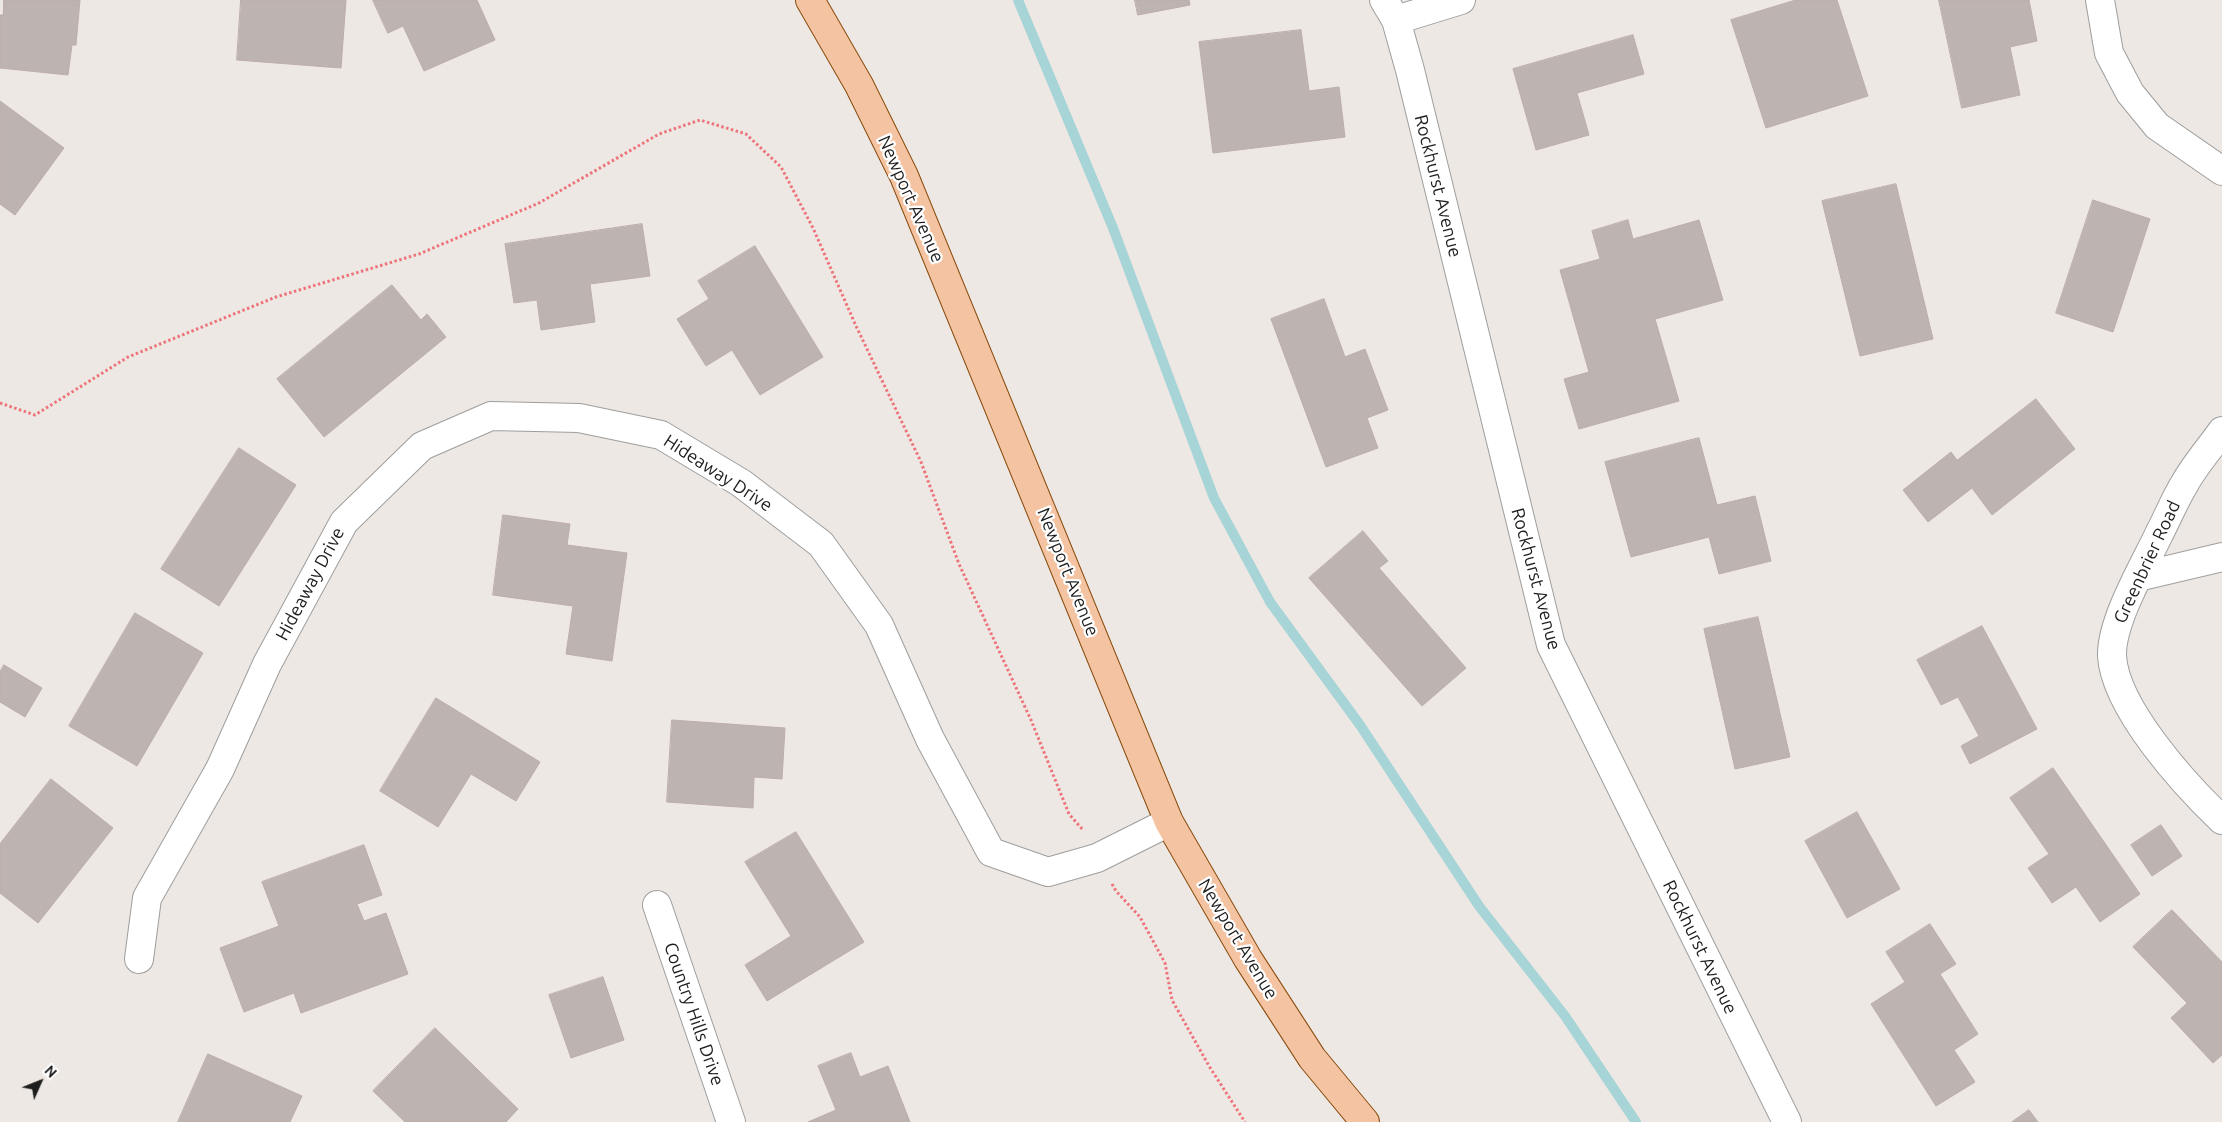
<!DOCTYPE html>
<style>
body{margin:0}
#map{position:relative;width:2222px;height:1122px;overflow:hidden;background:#ede8e3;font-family:Ubuntu,sans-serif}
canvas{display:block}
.north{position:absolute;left:15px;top:1057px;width:50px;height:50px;-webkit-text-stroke:4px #fff;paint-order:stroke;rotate:46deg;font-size:14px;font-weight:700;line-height:20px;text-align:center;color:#1d1d1d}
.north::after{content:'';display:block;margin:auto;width:18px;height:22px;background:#1d1d1d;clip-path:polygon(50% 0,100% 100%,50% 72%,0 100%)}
</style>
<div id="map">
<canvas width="2222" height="1122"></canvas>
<div class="north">N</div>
</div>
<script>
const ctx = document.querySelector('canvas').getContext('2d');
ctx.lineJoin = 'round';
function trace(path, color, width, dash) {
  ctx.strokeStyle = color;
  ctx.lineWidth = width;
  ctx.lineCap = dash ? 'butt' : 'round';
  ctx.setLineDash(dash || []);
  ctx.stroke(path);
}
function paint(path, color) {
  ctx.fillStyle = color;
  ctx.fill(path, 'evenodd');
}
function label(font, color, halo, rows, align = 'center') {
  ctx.font = font + ' Ubuntu,sans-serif';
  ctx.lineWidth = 4.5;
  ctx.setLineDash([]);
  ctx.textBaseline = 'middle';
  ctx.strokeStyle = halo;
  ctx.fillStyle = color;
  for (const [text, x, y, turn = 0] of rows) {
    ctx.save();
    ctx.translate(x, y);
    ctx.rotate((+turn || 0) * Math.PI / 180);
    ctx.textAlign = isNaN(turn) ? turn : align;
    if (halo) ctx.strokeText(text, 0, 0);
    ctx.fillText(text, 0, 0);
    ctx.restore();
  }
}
const stream = new Path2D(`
 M1018,0L1113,228L1214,498L1270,602L1360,725L1479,906L1565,1016L1636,1122`);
const building = new Path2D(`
 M4,0H80L76,45H72L68,75L0,68V15H3Z
 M241,0H346L341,68L237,60Z
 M373,0H477L495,40L424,71L403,26L388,33Z
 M1135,0H1189L1190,5L1138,15Z
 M1796,0H1837L1868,96L1766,128L1731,20Z
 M1939,0H2029L2037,41L2010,47L2020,95L1962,108Z
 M1301,30L1309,91L1339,87L1345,137L1213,153L1199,42Z
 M1633,35L1644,74L1577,93L1589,135L1536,150L1513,69Z
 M0,101L64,148L15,215L0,204Z
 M1896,184L1933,339L1860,356L1822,201Z
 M2093,200L2150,219L2113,332L2056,313Z
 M1628,220L1633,239L1699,220L1723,300L1655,319L1679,401L1579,429L1564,379L1589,372L1560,270L1600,259L1592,231Z
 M642,224L650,276L590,284L595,322L541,330L537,300L514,303L505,244Z
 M755,246L823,357L760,395L732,350L706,366L677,319L709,299L698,281Z
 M392,285L421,320L427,314L446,337L324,437L277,379Z
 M1324,299L1345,357L1365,349L1388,410L1367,418L1378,448L1326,467L1271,319Z
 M2036,399L2075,449L1992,515L1972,488L1928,522L1903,490L1951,452L1957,460Z
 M1699,438L1717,505L1755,496L1771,561L1719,574L1709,537L1631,557L1605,462Z
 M239,448L296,485L219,606L161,569Z
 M503,515L570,524L567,545L627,553L612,661L566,654L573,606L493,595Z
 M1363,531L1388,561L1379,568L1466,668L1422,706L1309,578Z
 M135,613L203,653L137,766L69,726Z
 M1758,617L1790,757L1735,769L1704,629Z
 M1982,626L2037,729L1970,764L1961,746L1979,736L1958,697L1941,705L1917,660Z
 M4,665L42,688L25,717L0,702V672Z
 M436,698L540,762L516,801L471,774L438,827L380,791Z
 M672,720L785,728L782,779L754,777L753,808L667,802Z
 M2053,768L2140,894L2100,922L2076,887L2052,903L2028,868L2049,854L2010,798Z
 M51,779L113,828L38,923L0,893V844Z
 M1857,812L1900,889L1847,918L1805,841Z
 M2161,825L2182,856L2152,876L2131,845Z
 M796,832L864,942L767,1001L745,965L791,936L745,862Z
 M364,845L382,895L357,904L364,921L386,913L408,974L301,1013L294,993L244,1012L220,948L279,926L262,882Z
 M2172,910L2222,962V1055L2213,1063L2171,1018L2187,1003L2133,947Z
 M1930,924L1956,964L1940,974L1978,1034L1954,1050L1975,1082L1936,1106L1871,1004L1905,982L1886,952Z
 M603,977L624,1040L571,1058L549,995Z
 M435,1028L518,1109L506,1122H405L373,1091Z
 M851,1053L860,1077L888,1066L910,1122H808L836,1110L818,1066Z
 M208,1054L302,1096L290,1122H178Z
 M2029,1110L2038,1122H2012Z`);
const path = new Path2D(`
 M0,403L35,415L128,357L276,297L419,254L539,203L659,134L700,120L746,134L781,167L813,228L856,326L921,462L959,564L1031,720L1069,814L1083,830
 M1112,884L1116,891L1140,917L1165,963L1172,1000L1209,1066L1245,1122`);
const minor = new Path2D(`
 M1384,0L1396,20L1410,70L1551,645L1787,1122
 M2100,0L2109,53L2130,93L2157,126L2222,171
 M1396,20L1461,0
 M2222,431C2210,448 2195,465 2185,483C2175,499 2168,517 2159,534C2144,566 2111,621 2112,656C2115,708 2185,785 2222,820
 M2138,577L2222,557
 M657,905L731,1122
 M139,959L147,898L220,769L267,664L344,522L422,446L491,416L579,418L661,435L741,483L821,544L879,625L930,739L991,852L1048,872L1097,858L1169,822`);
const primary = new Path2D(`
 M810,0L859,85L904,176L1169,822L1248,959L1312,1058L1365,1122`);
const streetNames = [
 ["Rockhurst Avenue",1438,186,76],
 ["Newport Avenue",911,199,66],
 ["Hideaway Drive",718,473,33],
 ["Greenbrier Road",2147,562,-65],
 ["Newport Avenue",1068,572,68],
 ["Rockhurst Avenue",1536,579,75],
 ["Hideaway Drive",310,584,-62],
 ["Newport Avenue",1238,939,59],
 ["Rockhurst Avenue",1700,947,64],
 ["Country Hills Drive",694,1014,71]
];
trace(stream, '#a7d4d7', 10);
paint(building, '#bdb3b0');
trace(building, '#bdada7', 1);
trace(minor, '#9e9e9e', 30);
trace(primary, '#894b0c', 30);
trace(path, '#ee747b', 3, [2.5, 2.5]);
trace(minor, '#fff', 28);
trace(primary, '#f4c3a2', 28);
label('18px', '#1d1d1d', '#fff', streetNames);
</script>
